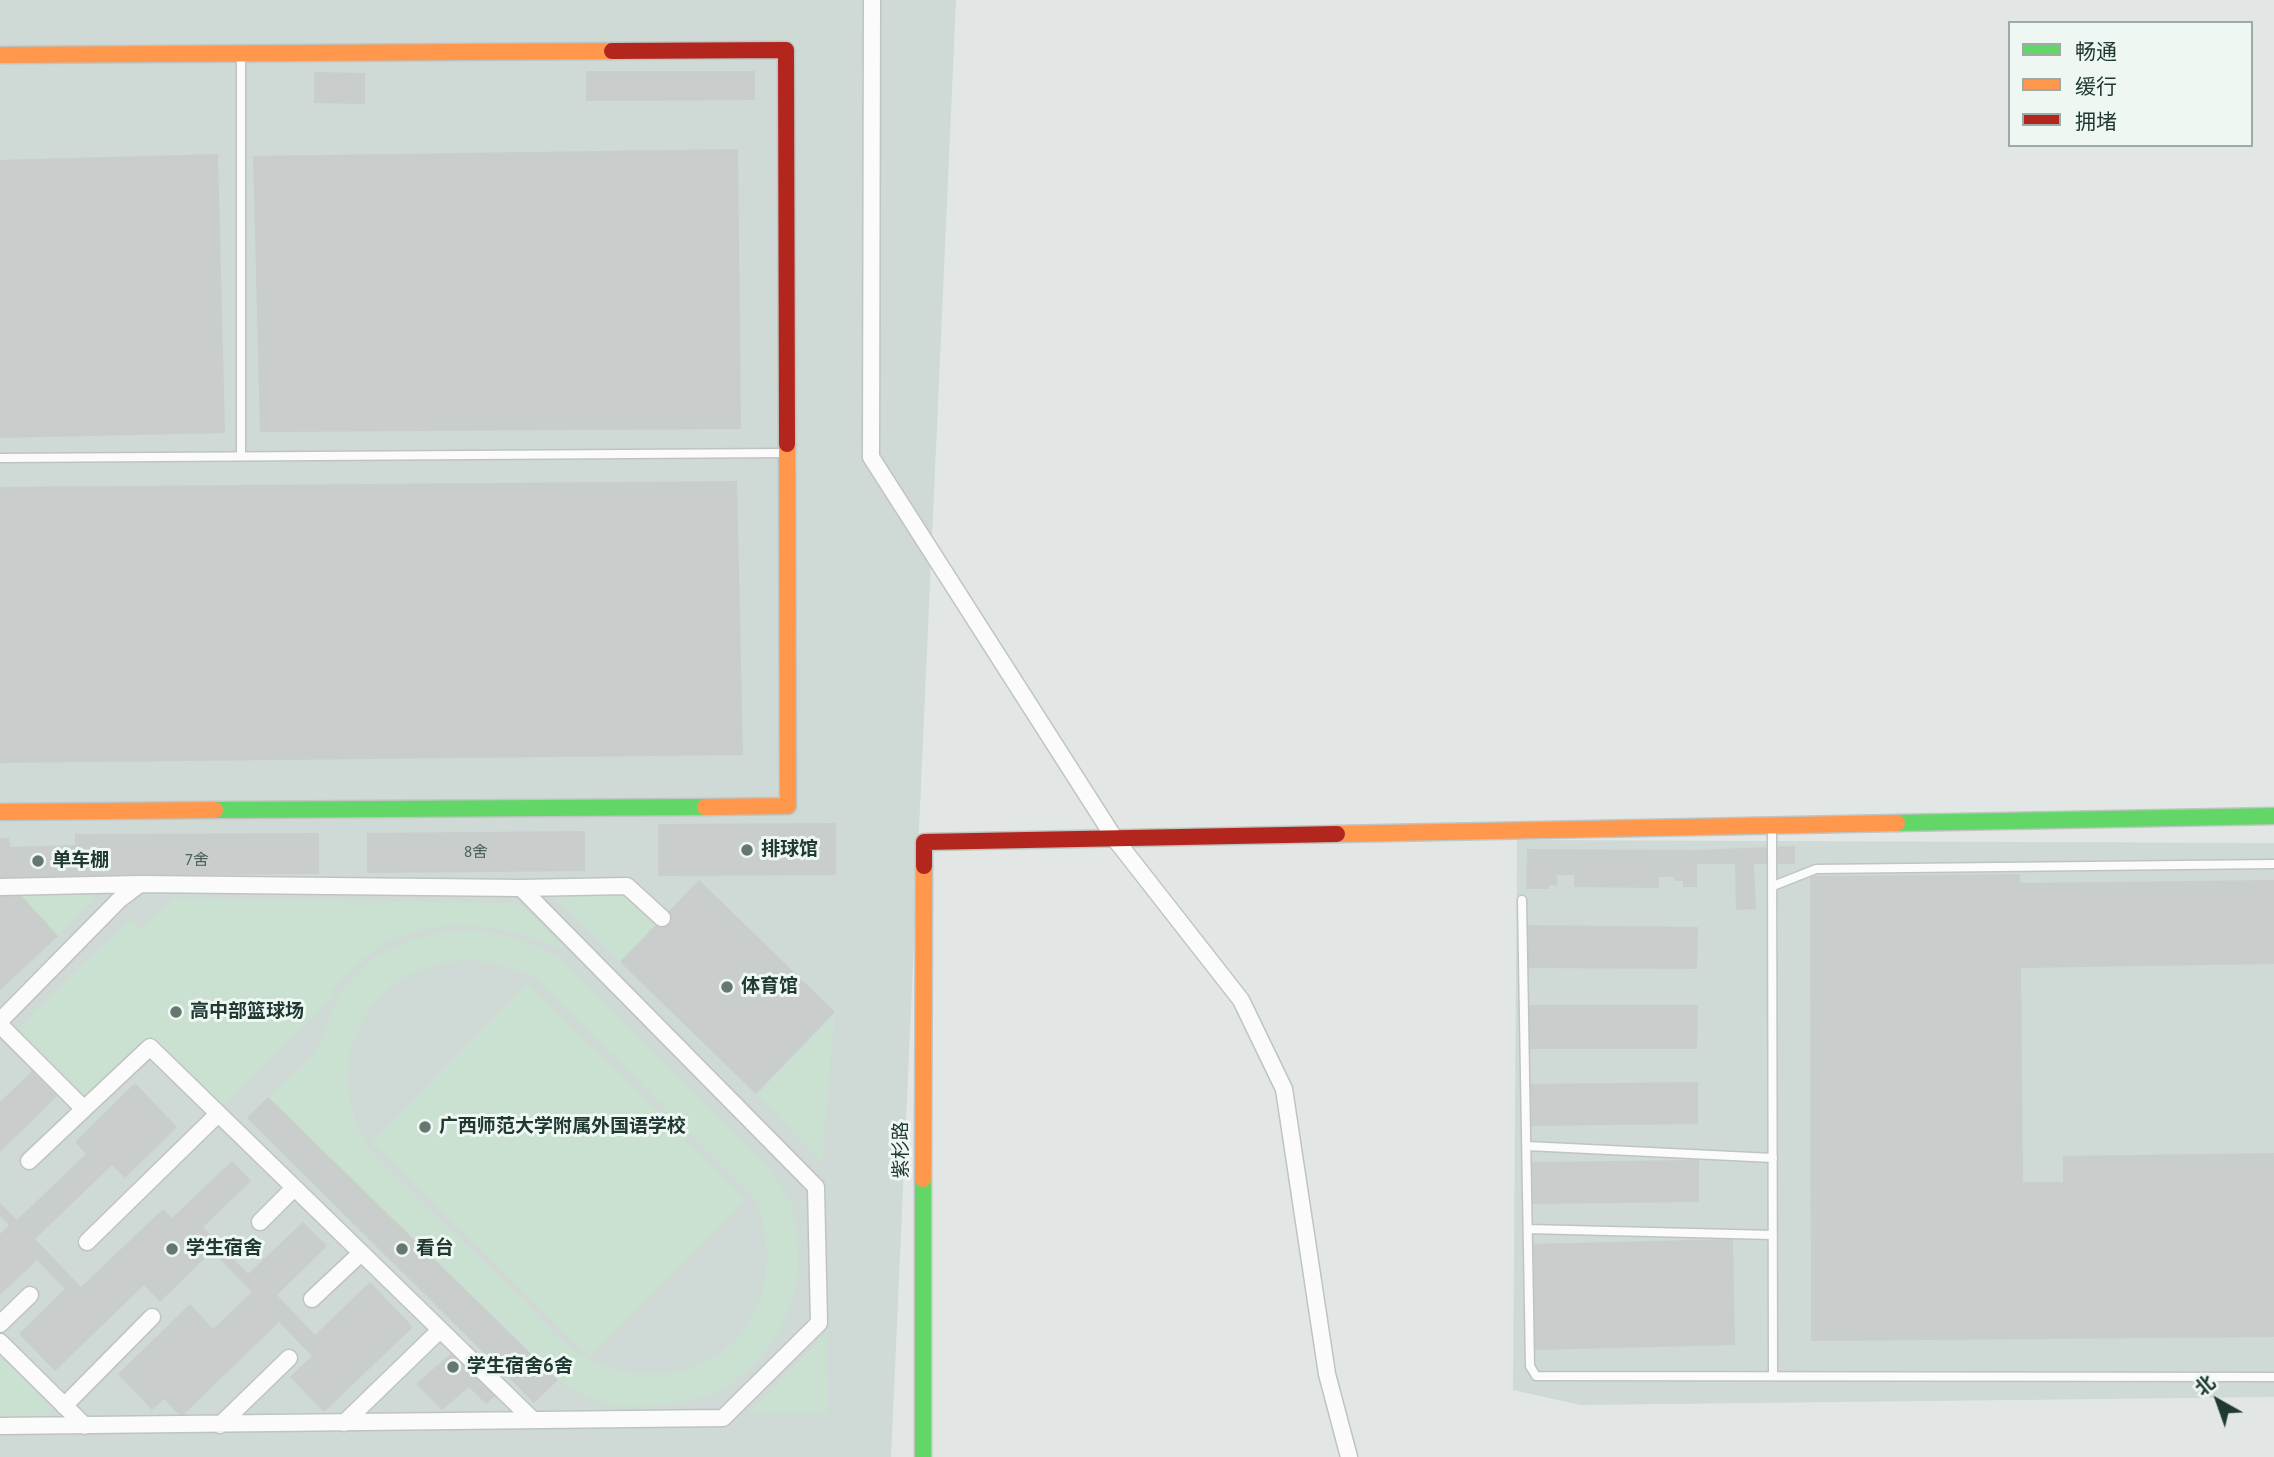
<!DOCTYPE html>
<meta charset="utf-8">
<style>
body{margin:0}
#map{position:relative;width:2274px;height:1457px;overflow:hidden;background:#e2e7e5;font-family:"PT Sans","Noto Sans SC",sans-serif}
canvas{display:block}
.legend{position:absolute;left:2008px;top:21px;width:245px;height:126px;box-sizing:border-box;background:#eff7f3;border:2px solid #9caba6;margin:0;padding:9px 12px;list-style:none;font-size:21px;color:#203a33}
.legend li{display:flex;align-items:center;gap:14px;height:35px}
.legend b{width:35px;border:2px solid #9caba6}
.north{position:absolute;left:2183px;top:1366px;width:70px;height:70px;-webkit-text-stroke:5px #eff7f3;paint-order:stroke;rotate:320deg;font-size:19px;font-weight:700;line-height:28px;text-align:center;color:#203a33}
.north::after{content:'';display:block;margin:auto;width:24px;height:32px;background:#203a33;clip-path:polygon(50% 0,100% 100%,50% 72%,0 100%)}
</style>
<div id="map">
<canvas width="2274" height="1457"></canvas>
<ul class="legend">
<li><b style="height:9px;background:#63d668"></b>畅通</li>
<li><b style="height:9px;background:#ff974d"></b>缓行</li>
<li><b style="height:9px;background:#b3261e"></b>拥堵</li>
</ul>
<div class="north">北</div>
</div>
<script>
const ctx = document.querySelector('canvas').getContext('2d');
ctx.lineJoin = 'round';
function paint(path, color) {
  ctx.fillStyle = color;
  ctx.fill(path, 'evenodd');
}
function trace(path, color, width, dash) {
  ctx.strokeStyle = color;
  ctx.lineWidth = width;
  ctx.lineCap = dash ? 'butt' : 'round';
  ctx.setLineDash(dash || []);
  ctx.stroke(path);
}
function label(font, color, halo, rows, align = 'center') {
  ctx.font = font + ' "PT Sans","Noto Sans SC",sans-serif';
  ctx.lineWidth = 6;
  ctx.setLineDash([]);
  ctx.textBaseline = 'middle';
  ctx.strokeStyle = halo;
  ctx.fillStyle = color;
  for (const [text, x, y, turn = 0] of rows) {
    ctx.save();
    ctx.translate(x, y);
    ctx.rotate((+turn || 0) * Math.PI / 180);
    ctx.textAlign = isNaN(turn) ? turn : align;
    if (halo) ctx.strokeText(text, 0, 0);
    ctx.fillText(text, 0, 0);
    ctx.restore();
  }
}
const built = new Path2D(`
 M0,0H956L891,1457H0Z
 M1517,840L2274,843V1397L1580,1405L1513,1390Z`);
const green = new Path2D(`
 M88,889L94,900L58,936L19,893Z
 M621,893L655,925L620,962L551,895Z
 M174,898L520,903L569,952C516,930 453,913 398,938C371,949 351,971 330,990L335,996L219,1109L153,1039L144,1041L83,1098L17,1029L130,919L141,929Z
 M465,930C502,932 531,941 562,960L767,1165C776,1178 786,1191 792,1206C797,1221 797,1238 798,1254C802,1309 766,1369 716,1392C698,1401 678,1403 659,1405C642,1407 623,1408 606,1404C589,1399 573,1389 558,1380L268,1097C283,1082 307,1065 318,1047C327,1031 330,1010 341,993C370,950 415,933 465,930ZM468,960L498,964L535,977L756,1201C773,1249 772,1297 738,1336C703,1377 638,1384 592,1361C564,1348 542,1318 521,1297C471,1249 421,1200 372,1152C328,1087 346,1002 421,970C436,963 452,962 468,960Z
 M527,984L745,1199L589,1357L371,1142Z
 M835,1012L822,1163L756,1094Z
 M827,1332L828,1413H748Z
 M0,1354L50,1406V1414L44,1419L0,1418Z`);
const building = new Path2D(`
 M586,71H755V100L586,101Z
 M314,72L365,73V104L314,103Z
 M738,149L741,429L260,432L253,156Z
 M218,154L225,433L0,438V160Z
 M737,481L743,755L0,763V487Z
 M836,823V875L658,876V824Z
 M585,831V871L367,873V833Z
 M319,833V874L75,876V879L0,881V838H9L10,847L75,845V834Z
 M1795,846V864H1754L1756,909L1736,910L1735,864H1697V887H1683V881H1674V877H1659V888L1574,887V875H1557V886L1549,885V889H1526L1527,849L1697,850Z
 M2020,874V883L2274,880V964L2021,968L2023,1182H2063V1156L2274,1153V1337L1811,1341L1810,876Z
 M699,880L835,1012L756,1094L620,962Z
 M0,893H19L58,936L0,990Z
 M1527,925L1698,927L1697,969L1527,968Z
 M1528,1005H1698L1697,1049H1528Z
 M32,1071L57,1096L0,1152V1102Z
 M1698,1082V1124L1530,1126V1084Z
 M135,1083L177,1127L125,1178L112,1165L35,1239L81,1287L163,1209L172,1218L232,1161L251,1181L203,1227L248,1274L303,1222L327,1246L277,1295L315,1335L370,1282L413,1327L324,1412L290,1377L312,1356L279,1322L181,1417L164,1399L152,1410L118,1374L190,1304L213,1329L252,1292L212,1251L160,1302L144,1285L55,1371L19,1334L65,1289L37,1260L0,1295V1234L9,1225L0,1216V1203L17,1220L86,1154L75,1142Z
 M268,1097L558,1380L534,1403L247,1118Z
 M1699,1160V1202L1531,1204V1162Z
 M1733,1239L1735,1345L1534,1350L1532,1244Z
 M455,1350L496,1395L486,1404L469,1387L442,1410L416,1384Z`);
const lane = new Path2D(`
 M241,456V56
 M0,458L785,453
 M1772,829L1773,1376
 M1773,886L1816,869L2274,864
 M1522,900L1530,1366L1536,1376L2274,1377
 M1527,1146L1773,1158
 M1528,1229L1773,1235`);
const street = new Path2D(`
 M872,0L871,457L1115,839L1241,1000L1284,1089L1327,1374L1349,1457
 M0,887L140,884
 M521,888L627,886L662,918
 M0,1021L119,900L140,884L521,888L816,1187L819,1323L723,1418L0,1426
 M0,1025L84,1109L150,1047L533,1420
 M29,1161L84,1109
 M260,1222L294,1188
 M87,1242L218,1114
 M312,1299L361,1253
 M0,1324L30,1295
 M0,1342L85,1426
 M64,1406L152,1317
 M344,1423L440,1330
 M220,1425L289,1358`);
const fast = new Path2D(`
 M215,810L705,807
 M1897,823L2274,816
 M923,1457V1179`);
const slow = new Path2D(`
 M0,55L612,51
 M705,807L788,806L787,444
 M0,812L215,810
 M1337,834L1897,823
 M923,1179L924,866`);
const jam = new Path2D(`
 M612,51L786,50L787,444
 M924,866V842L1337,834`);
const markers = [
 [747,850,7,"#647771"],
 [38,861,7,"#647771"],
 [727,987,7,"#647771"],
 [176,1012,7,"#647771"],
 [425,1127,7,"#647771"],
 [172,1249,7,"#647771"],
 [402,1249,7,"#647771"],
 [453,1367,7,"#647771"]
];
const numberNames = [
 ["8舍",476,852],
 ["7舍",197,860]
];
const poiNames = [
 ["排球馆",761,850],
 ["单车棚",52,861],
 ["体育馆",741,987],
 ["高中部篮球场",190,1012],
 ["广西师范大学附属外国语学校",439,1127],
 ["学生宿舍",186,1249],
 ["看台",416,1249],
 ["学生宿舍6舍",467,1367]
];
const streetNames = [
 ["紫杉路",902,1150,-90]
];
paint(built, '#cfd9d5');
paint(green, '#cae0d1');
paint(building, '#c9cecc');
trace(lane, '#bfc4c2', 11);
trace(street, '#bfc4c2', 19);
trace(fast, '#bec5c2', 19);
trace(slow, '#bec5c2', 19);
trace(jam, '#bec5c2', 19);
trace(lane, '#fbfbfb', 8);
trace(street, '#fbfbfb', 16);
trace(fast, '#63d668', 16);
trace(slow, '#ff974d', 16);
trace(jam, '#b3261e', 16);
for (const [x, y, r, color] of markers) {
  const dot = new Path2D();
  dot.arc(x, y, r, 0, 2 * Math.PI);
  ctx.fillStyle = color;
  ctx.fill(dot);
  trace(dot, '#eff7f3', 2.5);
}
label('16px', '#4b605a', null, numberNames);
label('bold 19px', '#203a33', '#eff7f3', poiNames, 'left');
label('19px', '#203a33', '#eff7f3', streetNames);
</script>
